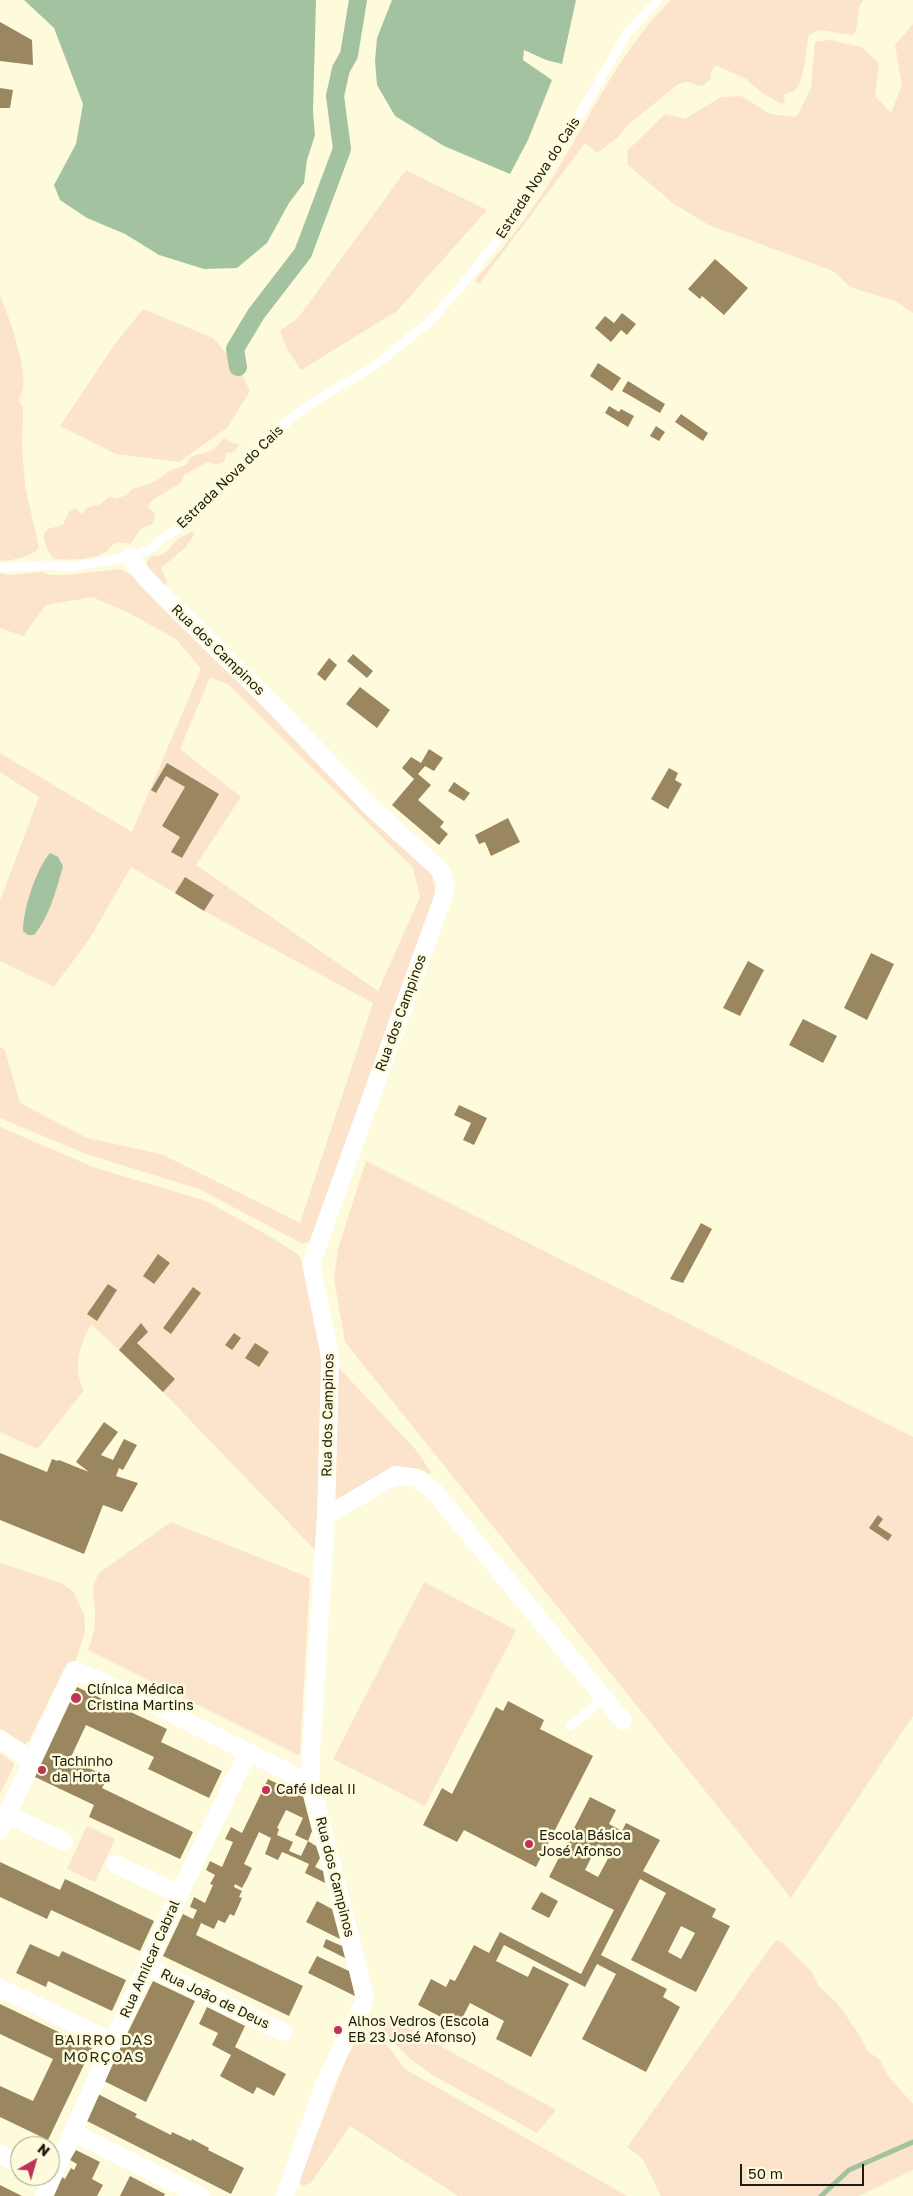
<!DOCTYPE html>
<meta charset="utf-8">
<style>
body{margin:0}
#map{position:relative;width:913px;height:2196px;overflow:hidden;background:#fdfbdc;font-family:"Golos Text",sans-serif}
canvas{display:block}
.north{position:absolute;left:10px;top:2136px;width:50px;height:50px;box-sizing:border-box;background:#fdfbdc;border:1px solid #a3a28a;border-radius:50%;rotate:38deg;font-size:14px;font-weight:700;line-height:20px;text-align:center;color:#1d1c10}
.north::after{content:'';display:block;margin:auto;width:18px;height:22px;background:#c0315c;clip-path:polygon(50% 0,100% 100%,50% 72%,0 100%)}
.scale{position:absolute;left:740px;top:2164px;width:124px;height:22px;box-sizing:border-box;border:2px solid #1d1c10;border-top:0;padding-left:6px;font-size:15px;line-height:18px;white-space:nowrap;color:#1d1c10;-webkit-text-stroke:4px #fdfbdc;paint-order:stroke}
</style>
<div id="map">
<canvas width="913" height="2196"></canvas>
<div class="north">N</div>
<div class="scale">50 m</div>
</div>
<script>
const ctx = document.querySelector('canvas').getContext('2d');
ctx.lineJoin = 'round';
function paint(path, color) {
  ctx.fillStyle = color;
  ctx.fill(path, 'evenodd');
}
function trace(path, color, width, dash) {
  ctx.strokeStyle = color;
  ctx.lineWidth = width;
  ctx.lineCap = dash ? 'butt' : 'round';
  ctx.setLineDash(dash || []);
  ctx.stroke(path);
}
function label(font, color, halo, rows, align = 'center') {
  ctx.font = font + ' "Golos Text",sans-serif';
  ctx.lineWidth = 5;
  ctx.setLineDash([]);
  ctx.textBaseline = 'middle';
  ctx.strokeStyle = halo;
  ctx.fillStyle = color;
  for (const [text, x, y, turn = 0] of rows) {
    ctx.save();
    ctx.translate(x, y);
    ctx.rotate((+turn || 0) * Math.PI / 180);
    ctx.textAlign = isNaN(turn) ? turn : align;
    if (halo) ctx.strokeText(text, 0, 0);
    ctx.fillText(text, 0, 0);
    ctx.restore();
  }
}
const green = new Path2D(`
 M671,0H864C854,10 861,25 853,35L819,30L809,35C805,49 805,87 792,92C789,93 787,93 784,95L785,101L782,104L762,93L746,79L718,66H714L711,72V78L704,85L699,86C689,82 688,80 677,85L629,124L618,137L597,153L585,143L479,284L476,282L475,280C508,244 539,202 563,160C599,101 621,50 671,0Z
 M913,24V313L895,301L850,287L833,271L709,225L674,204L628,165L627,151L665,114L685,119L721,97L741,96L770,114L797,117L811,88L815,42L830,40L861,47L879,63L875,96L891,113L902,85L895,45Z
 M406,170L487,210L397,311L301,370L287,349L280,331L298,318Z
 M0,295C8,316 35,382 18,400L23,407V414L22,445L25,486L39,548C29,558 14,560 0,561Z
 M143,309L213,338L238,367L250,391L227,428L179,462L116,454L60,426L115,344Z
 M224,438L232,443L239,444L235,452L226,453L224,462L216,465L208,462L184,475L181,483L154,499L147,506L155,514C152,531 149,522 140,530C136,534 134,540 130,544C109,539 115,548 102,554C91,560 67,560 54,559C48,552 43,542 44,533L48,529L63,525L69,512L75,508L82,514L86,508L101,504L110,496L115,499L127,495L132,489L146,485L159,479L169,471L186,465L191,457L213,450Z
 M191,532L195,533L186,547L161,568L167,581L165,587L146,571L147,561L151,556C168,557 169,546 179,538C183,536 187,535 191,532Z
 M120,569L136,577L432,873L436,895L314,1235L309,1241L303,1244L199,1189L86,1154L0,1118V1047L5,1050L20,1103L87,1138L161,1154L300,1223L373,1003L204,911L214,895L185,877L175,893L131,867L90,938L54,987L0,961V901L39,797L0,772V753L132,832L201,669L176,639L129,613L92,597L46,605L23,636L0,628V573L9,575L41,572L51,575H68ZM210,677L229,685L413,868L420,897L378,991L196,865L241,797L180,749Z
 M0,1127L93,1167L206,1201L269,1236L299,1255L303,1264L322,1363L319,1502L315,1550L163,1392L91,1324C80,1345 72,1368 84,1390L38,1449L0,1432Z
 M366,1161L913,1437V1716L791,1898L345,1342L334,1278L338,1249Z
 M339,1368L416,1450L431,1472L430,1474L420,1469L404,1468L333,1503L337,1369Z
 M171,1522L310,1578L300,1753L298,1755L88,1650C92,1640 95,1630 95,1619C97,1599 88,1593 99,1573Z
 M0,1563L61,1583L73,1591L84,1614L85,1631L75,1663L64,1669L29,1741L25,1744L0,1729Z
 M424,1582L516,1630L425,1806L333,1759Z
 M0,1753L13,1762L14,1765L0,1794Z
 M87,1826L115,1839L95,1882L67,1869Z
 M776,1940L782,1942L812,1972L818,1985L838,2004L860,2036L867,2051L879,2059L889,2077L913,2104V2170L859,2196H661L642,2158L627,2147Z
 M388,2017L556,2110L537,2133L436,2077L410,2059L381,2028Z
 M360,2035C387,2035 390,2051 405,2069L627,2196H458L350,2126L311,2183L302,2186L299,2180L353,2041Z`);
const water = new Path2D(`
 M24,0H316L313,112L315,135L307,160L304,183L289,203L267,243L237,268L204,269L159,255L125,234L87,218L60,200L54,185L76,144L83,104L54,28Z
 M392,0H576L562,64L546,60L524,50L523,60L552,80L528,140L510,174L444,146L395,116L377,85L375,61L377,38Z
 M50,853L58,857L63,866C57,888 49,918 34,935H28L23,931C23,910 36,869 50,853Z`);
const stream = new Path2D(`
 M821,2196L849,2170L913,2142`);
const canal = new Path2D(`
 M238,367L235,349L256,314L303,253L342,149L335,96L341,69L349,55L358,0`);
const building = new Path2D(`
 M0,22L32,40L33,65L0,61Z
 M0,88L13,90L10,108H0Z
 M715,259L748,288L724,315L702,296L700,299L688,289Z
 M622,313L636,324L627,335L621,330L611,342L595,328L605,316L614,323Z
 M598,363L621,378L612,391L590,376Z
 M628,381L665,404L660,413L622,391Z
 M609,406L619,412L621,409L634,416L628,427L605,413Z
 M681,414L708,433L703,441L675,422Z
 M656,426L665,432L659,441L650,436Z
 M353,654L373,671L367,678L347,661Z
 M329,658L337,665L325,681L317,674Z
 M360,687L390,710L377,728L346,704Z
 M429,749L443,758L434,771L425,766L418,774L431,785L418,800L444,822L440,827L448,834L439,845L392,805L414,779L402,768L411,757L421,763Z
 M167,763L219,794L182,858L171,852L180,837L162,826L185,787L166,776L156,793L151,790Z
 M669,768L678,773L675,780L682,784L668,809L651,799Z
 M454,782L470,793L464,801L448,791Z
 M508,818L520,842L491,856L485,842L479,844L475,835Z
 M185,877L214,895L204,911L175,893Z
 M871,953L894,964L867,1020L844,1008Z
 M748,961L764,970L740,1016L723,1008Z
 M803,1019L837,1036L823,1063L789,1045Z
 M459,1105L487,1118L474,1145L463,1140L471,1123L454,1115Z
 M701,1223L712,1229L683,1283L670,1279Z
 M158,1254L170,1263L154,1284L143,1276Z
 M108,1284L117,1290L97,1321L87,1314Z
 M193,1287L201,1293L171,1334L163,1328Z
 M141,1323L148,1332L137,1343L175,1379L163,1392L119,1350Z
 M234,1333L241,1338L232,1350L225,1345Z
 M255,1343L269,1352L259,1367L245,1358Z
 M104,1422L118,1432L101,1455L113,1460L124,1439L137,1445L123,1470L119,1468L116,1476L138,1483L122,1512L103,1505L84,1554L0,1520V1453L47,1472L52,1459L58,1461L59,1460L89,1472L76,1462Z
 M878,1515L883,1519L878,1526L892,1535L888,1541L869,1528Z
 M77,1687L167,1729L161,1742L222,1771L209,1798L148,1769L154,1757L86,1725L70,1759L108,1777L102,1788L193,1832L180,1859L89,1817L94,1805L35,1777Z
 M508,1701L544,1720L540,1729L593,1756L536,1867L464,1830L457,1842L423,1825L442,1788L452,1794L496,1707L503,1711Z
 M268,1779L303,1796L312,1831L308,1841L295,1835L303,1818L286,1810L277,1828L279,1829L277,1835L293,1842L289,1851L301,1856L308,1841L316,1846L320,1858L315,1867L323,1871L325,1883L305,1873L309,1864L287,1854L282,1852L278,1860L265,1854L271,1838L259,1832L244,1864L252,1868L247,1879L242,1888L235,1884L234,1887L242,1891L239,1897L242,1898L234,1916L230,1914L225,1923L218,1920L214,1929L201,1923L196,1935L303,1986L289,2016L163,1956L183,1914L193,1919L197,1910L190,1907L194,1897L205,1903L213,1885L210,1884L215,1875L206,1870L210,1861L222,1867L233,1842L225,1839L231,1827L242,1833Z
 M590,1797L616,1810L609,1824L622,1831L626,1823L660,1840L643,1871L716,1909L712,1917L730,1926L696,1992L631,1960L666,1893L640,1879L601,1955L667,1989L663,1997L680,2007L646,2072L582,2039L616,1974L597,1964L585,1987L504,1945L496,1961L528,1977L533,1966L569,1984L531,2057L496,2039L504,2021L470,2003L458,2026L418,2005L431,1979L446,1987L450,1979L455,1981L474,1945L489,1953L500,1932L581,1974L614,1910L549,1877ZM598,1844L612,1851L598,1877L585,1870ZM681,1926L695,1933L681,1959L668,1952Z
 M0,1862L60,1890L65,1879L154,1921L140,1951L51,1910L47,1919L0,1897Z
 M541,1892L558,1901L549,1918L531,1909Z
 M317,1901L332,1909L340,1939L306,1922Z
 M326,1939L342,1946L345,1958L323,1947Z
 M30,1944L59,1957L62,1951L126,1980L112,2011L48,1981L46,1987L16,1973Z
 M317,1956L349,1971L355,1996L308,1973Z
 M153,1981L195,2001L146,2102L104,2081Z
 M0,2004L92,2048L48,2140L0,2117V2086L33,2101L53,2059L0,2034Z
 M207,2007L245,2026L235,2047L286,2074L274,2096L257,2087L253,2094L220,2076L231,2055L212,2045L218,2033L199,2024Z
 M98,2094L137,2114L135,2117L171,2135L172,2132L191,2141L192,2139L209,2148L208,2150L244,2168L231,2194L85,2120Z
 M76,2150L100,2162L92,2179L103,2185L97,2196H53L62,2177L65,2179L71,2168L74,2170L77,2164L70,2160Z
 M130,2176L165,2194L164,2196H120Z
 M0,2185L22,2196H0Z`);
const lane = new Path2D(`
 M0,568L47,565L70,567L130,557L148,550L182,525L211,498L268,438L293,417L307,406L374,366L430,321L468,278L516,216L568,135L627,33L658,0
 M570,1726L604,1698`);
const street = new Path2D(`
 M130,557L143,575L161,594L268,699L372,808L437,867C452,885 444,893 437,914L311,1264L329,1350L330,1363L326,1516L311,1756V1784L364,1993V2002L326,2080L285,2196
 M326,1516L396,1475L416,1478L433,1490L623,1721
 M0,1739L32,1761
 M7,1815L64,1841
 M0,1830L74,1670L151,1703L311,1784
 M115,1864L179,1894
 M147,1966L283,2032
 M0,1988L113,2042
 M73,2132L200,2196
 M0,2154L20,2164
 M44,2196L179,1894L248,1752`);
const markers = [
 [76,1698,6,"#c0315c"],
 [42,1770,5,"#c0315c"],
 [266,1790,5,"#c0315c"],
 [529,1844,5,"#c0315c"],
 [338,2030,5,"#c0315c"]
];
const streetNames = [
 ["Estrada Nova do Cais",538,178,-57],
 ["Estrada Nova do Cais",230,477,-44],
 ["Rua dos Campinos",218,650,44],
 ["Rua dos Campinos",401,1013,-70],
 ["Rua dos Campinos",328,1415,-89],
 ["Rua dos Campinos",335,1877,76],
 ["Rua Amilcar Cabral",150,1959,-66],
 ["Rua João de Deus",215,1999,26]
];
const poiNames = [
 ["Clínica Médica",87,1690],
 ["Cristina Martins",87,1706],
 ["Tachinho",52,1762],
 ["da Horta",52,1778],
 ["Café Ideal II",276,1790],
 ["Escola Básica",539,1836],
 ["José Afonso",539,1852],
 ["Alhos Vedros (Escola",348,2022],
 ["EB 23 José Afonso)",348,2038]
];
const neighbourhoodNames = [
 ["BAIRRO DAS",104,2040],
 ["MORÇOAS",104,2057]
];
paint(green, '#fbe3cc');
paint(water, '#a3c3a0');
trace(stream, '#a3c3a0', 5);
trace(canal, '#a3c3a0', 18);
paint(building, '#9a8760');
trace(lane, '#fff', 9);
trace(street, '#fff', 18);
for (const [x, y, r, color] of markers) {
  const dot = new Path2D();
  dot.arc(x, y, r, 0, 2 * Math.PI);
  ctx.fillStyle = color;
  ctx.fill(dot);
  trace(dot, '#fdfbdc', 2);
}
label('14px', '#1d1c10', '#fdfbdc', streetNames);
label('14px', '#1d1c10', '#fdfbdc', poiNames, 'left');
ctx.letterSpacing = '1px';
label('15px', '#312e15', '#fdfbdc', neighbourhoodNames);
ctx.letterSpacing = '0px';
</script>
